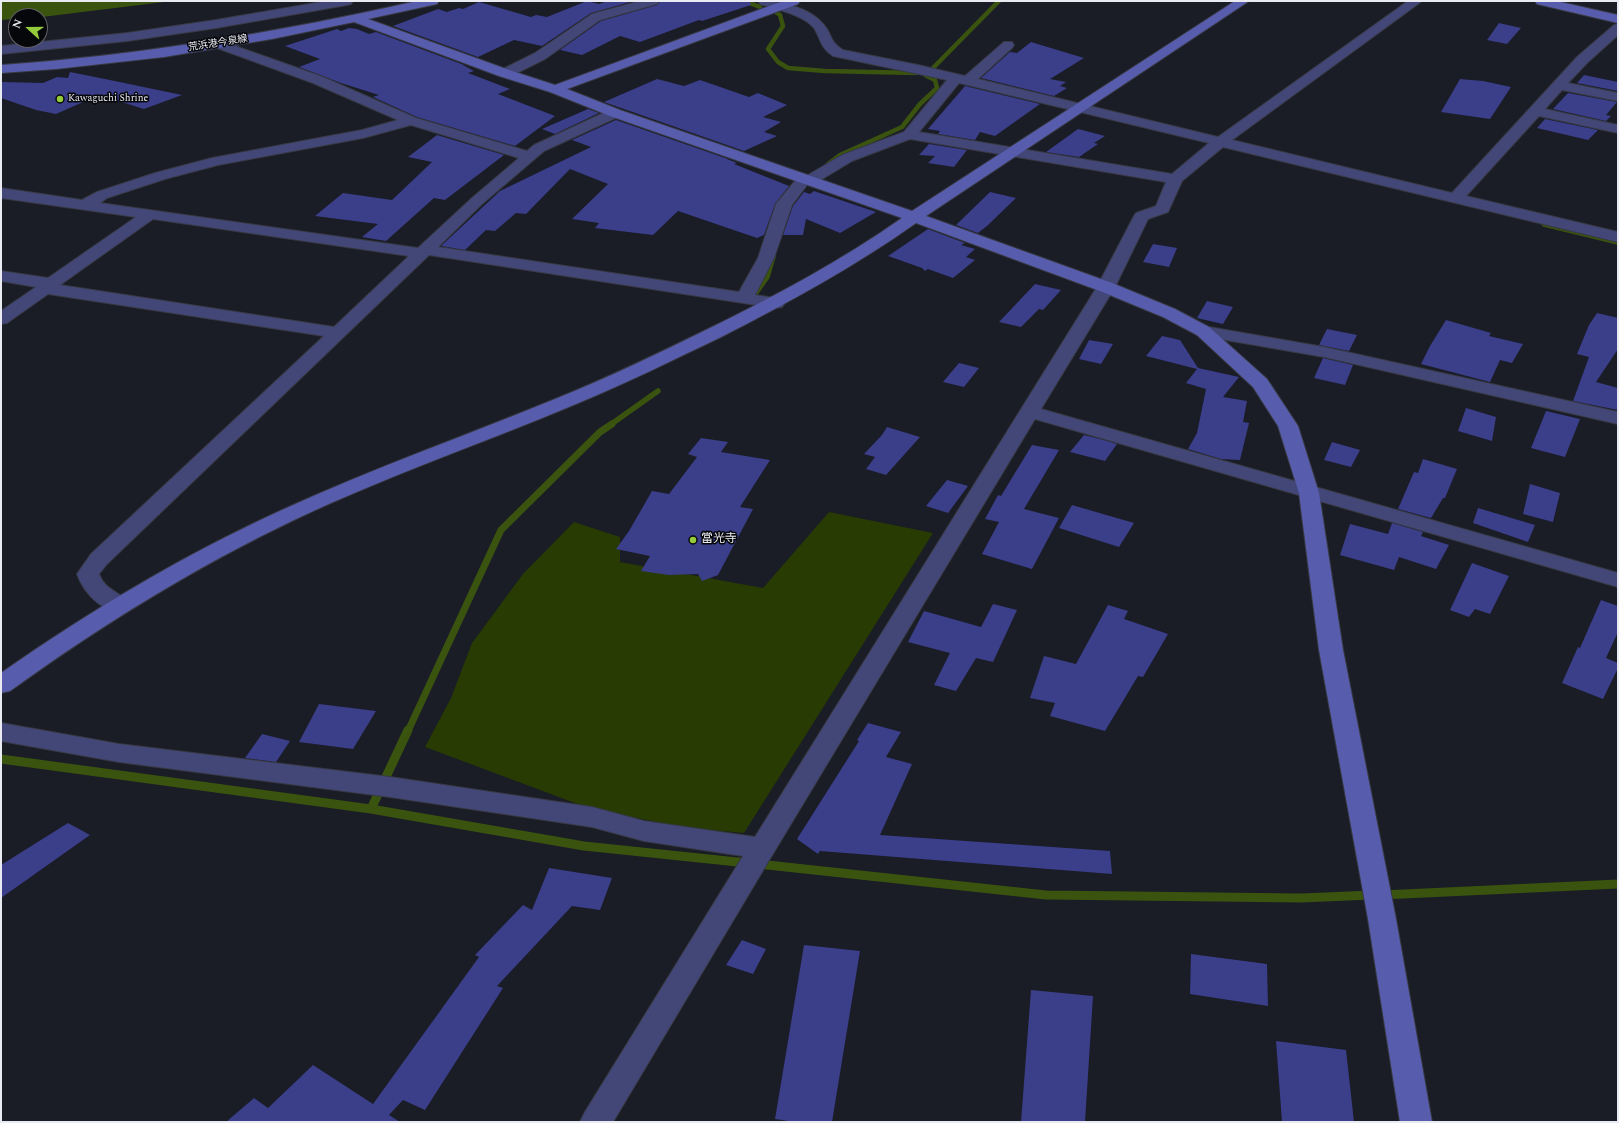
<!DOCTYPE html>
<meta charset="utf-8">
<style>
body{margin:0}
#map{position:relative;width:1619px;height:1123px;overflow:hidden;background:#1a1c26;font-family:Spectral,serif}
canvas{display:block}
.frame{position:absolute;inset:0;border:2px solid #eaebf2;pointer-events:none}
.north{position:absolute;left:8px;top:8px;width:40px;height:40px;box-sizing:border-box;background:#06070b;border:1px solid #616267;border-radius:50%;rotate:291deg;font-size:11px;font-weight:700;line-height:16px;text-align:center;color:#eaebf2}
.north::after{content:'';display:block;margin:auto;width:14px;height:18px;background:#94cc3b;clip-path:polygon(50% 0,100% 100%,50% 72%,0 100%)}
</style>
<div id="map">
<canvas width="1619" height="1123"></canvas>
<div class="frame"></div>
<div class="north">N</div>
</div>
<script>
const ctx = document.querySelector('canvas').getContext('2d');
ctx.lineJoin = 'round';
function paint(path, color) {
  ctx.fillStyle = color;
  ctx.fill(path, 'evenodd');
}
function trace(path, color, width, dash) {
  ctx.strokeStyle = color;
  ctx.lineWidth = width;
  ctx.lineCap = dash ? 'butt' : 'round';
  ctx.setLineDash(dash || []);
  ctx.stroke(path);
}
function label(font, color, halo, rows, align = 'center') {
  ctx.font = font + ' Spectral,"Noto Sans JP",serif';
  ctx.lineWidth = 3;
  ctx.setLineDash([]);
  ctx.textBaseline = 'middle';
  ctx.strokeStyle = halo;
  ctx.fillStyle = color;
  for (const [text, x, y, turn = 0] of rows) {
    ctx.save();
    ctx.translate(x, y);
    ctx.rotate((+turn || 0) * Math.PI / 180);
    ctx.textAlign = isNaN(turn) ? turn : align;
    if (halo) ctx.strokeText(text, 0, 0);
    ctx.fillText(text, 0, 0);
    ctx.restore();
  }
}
const green = new Path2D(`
 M829,512L933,533L744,833L688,828L591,809L425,747L451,698L472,643L523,574L574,522L620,537V562L763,588Z`);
const water = new Path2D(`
 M1,1H172L42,17L16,16V19L1,20Z`);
const streamFar3 = new Path2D(`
 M744,1L760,7
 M777,13L780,15L783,26L768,49L778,62L788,68L825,71L917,73
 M932,69L999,1
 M828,164L840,155L902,127L920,104L937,88L935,80L925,75L929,73`);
const streamFar2 = new Path2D(`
 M1544,224L1618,242
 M755,294L767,277L773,257
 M610,425L658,391`);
const streamFar1 = new Path2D(`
 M408,731L501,530L600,432L612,424`);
const stream = new Path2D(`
 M1,759L371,809L584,846L747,863
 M371,809L408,730
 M758,864L1046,895L1301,898L1372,895
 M1382,895L1618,884`);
const building = new Path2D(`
 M587,1L599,4L608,1H634L591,13L542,46L514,40L478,57L393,26L438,9L447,12L459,8L463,9L479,2L531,17L536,15L547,17Z
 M660,1H750L751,5L702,21L699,20L640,42L620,36L582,55L560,50L601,21L657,5Z
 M1499,23L1521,28L1507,44L1487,40Z
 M349,28L357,29L369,34L376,32L464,65H463L474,71L468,73L510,89L498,94L555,116L515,146L417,117L373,97L379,95L341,83L299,67L320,59L285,46L337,29L341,31Z
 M1031,42L1084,58L1050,79L1066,82L1060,86L1067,88L1054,96L981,78L1010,52L1017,53Z
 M70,72L105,79L182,95L144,109L112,99L105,102L90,99L56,114L36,110L1,98V82L43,83L57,77L68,78Z
 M1584,75L1618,82V91L1577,83Z
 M657,79L684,86L700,80L749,97L758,93L787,105L763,117L781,122L764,132L777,136L744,151L604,102Z
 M1460,79L1483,81L1511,87L1490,119L1441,112Z
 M965,86L1040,104L995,136L980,132L975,140L938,134L940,131L928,129Z
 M1568,93L1617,102L1606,115L1611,116L1606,121L1553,109Z
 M588,109L599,113L555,134L542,129Z
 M1545,119L1598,130L1588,140L1537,128Z
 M616,120L728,159H727L737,163L734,164L789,186L775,204L764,235L757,238L678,211L653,235L595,228L599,223L572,219L608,184L570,169L526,214L516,213L495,231L486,230L465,250L441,246L500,191L591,147L572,140Z
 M1078,129L1105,136L1094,143L1098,144L1079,157L1046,152Z
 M437,135L504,155L445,200L434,198L386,241L362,237L378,224L315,216L343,193L392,200L432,162L408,157Z
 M929,144L967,150L954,167L928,163L935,156L919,155Z
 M814,191L876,212L840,233L806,219L803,235H783L793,206L804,192L810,194Z
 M990,192L1016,198L987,226L978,233L956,225Z
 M928,229L965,243L961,245L975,249L966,257L975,260L953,278L928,269L925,271L922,268L888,256Z
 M1153,244L1177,248L1169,267L1143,262Z
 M1035,284L1061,290L1043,310L1039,309L1021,327L999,322Z
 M1207,301L1233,307L1223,324L1197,318Z
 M1597,313L1618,318V349L1596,382L1618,388V410L1573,401L1589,357L1577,354L1589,325Z
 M1446,320L1491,333L1489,336L1523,344L1512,363L1500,360L1490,382L1421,364L1430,346Z
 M1327,329L1357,335L1349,351L1319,345Z
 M1162,336L1180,340L1198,368L1239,377L1223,397L1247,401L1243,422L1249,423L1240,460L1221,459L1188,449L1197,433L1206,389L1186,383L1197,369L1146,356Z
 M1089,340L1113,344L1101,364L1079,359Z
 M1323,358L1353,365L1345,385L1314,378Z
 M959,363L979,368L964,387L943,382Z
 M1466,408L1496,417L1492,441L1458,431Z
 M1546,411L1580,419L1565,457L1531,448Z
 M887,427L920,437L886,475L866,469L875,457L864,454L882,435Z
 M1084,435L1104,440L1117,444L1105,461L1070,452Z
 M701,438L728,442L721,452L770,460L740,507L753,509L718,575L702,581L698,574L669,575L641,571L650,556L616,549L629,531L652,491L669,494L697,457L688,454Z
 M1332,442L1360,450L1351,467L1324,460Z
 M1032,445L1059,450L1024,509L1059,518L1032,569L982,554L999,522L985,519L998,495L1001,496Z
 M1423,459L1457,469L1445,498H1443L1431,518L1398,509L1414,472L1418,473Z
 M947,480L968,486L948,513L926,506Z
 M1530,484L1560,493L1553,522L1523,514Z
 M1072,505L1134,523L1119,547L1059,528Z
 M1478,508L1535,525L1528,542L1473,523Z
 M1392,523L1423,532L1421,536L1449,545L1436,569L1399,557L1394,570L1340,555L1350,524L1388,534Z
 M1472,563L1509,576L1490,614L1475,609L1469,617L1450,610Z
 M1601,600L1618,606V632L1606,658L1618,663V668L1603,699L1562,683L1578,647L1580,648Z
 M993,604L1017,610L993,662L976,658L956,691L934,685L950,653L908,642L924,611L981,627Z
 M1108,605L1128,611L1124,619L1168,634L1143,677L1138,676L1105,731L1050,716L1055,703L1030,698L1044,656L1076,664Z
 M319,704L376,711L353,749L299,742Z
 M868,723L901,732L886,757L912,764L880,835L1110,851L1112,874L820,851L821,849L818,854L797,839L859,741L857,740Z
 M262,734L290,741L276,762L245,758Z
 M68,823L90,835L1,898V865Z
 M549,868L612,878L600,910L572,906L497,986L503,988L425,1110L403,1100L389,1115L400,1122H226L254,1098L268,1108L313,1065L373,1104L479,957L475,955L523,905L532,910Z
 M742,940L766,949L753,974L726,965Z
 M804,945L860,951L832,1122H795L775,1119Z
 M1191,954L1267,964L1268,1006L1190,994Z
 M1031,990L1093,996L1085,1122H1021Z
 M1276,1041L1346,1050L1354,1122H1282Z`);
const street = new Path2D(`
 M327,1H353L351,4L347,5L216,28L127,41L1,54V46L127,33L216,20Z
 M640,1H659L657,4L600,20L545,59L511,76H501L499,73L501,70L535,53L592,14Z
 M758,1C780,1 810,7 824,25C833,36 829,41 843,50L918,65L965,76L1004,42H1012L1014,45L1012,48L978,79L1218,137L1408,1H1422L1232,140L1452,193L1577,57L1614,25L1618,24V35L1587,63L1568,83L1618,93V101L1562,90L1545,109L1618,125V133L1539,116L1466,196L1618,232V242L1223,147L1182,181L1168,212L1148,219L1115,287L1041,409L1618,573V587L1035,419L768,862L613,1122H580L585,1112L743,856L644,841L592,827L390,797L119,762L1,741V723L119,744L390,777L592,807L644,821L755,837L1097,287L1134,216L1136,213L1156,206L1166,182L910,139L852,161L814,184L807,185L792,205L774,258L755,295L782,299L785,303L782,307L776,308L429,255L107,564L99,574C106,592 121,591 130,605L127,610C105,616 84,594 77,574L91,554L324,336L48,294L7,323L1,324V311L36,287L1,281V271L48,278L136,217L1,198V188L82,200L97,192L155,173L212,158L362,130L398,120L313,83L217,48L215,45L217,42L221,41L323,77L416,118L527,151L534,145L610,110L615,109L620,110L622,113L620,116L544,151L482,204L438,247L739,292L758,258L776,204L799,176L808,175L842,155L904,132L947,80L833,56C819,46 822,41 814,28C804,15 775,9 760,4ZM959,83L1209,143L1172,174L919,132ZM411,125L519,158L472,198L418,248L100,203L107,198L165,179L218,165L363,138ZM153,219L409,256L334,327L60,285Z
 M1203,326L1324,347L1618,412V424L1324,357L1197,335L1194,331L1197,327Z`);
const secondary = new Path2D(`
 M417,1H439L437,4L368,19L509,70L555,85L783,1H800L798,4L567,89L620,110L912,211L1235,1H1249L926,216L1112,283L1175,309L1209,327L1267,379L1298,426L1319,493L1343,650L1396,919L1432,1122H1400L1368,919L1319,650L1299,493L1278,426L1253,387L1197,335L1163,317L1100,291L916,223C854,267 788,303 721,337C673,360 625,384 576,404C483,443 387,476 296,519C195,567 100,626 10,691L1,693V673C90,611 183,555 282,510C373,468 468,435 560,397C610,377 659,353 708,329C775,296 841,261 902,218L610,116L550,92L499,76L354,22L272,39L164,57L56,69L1,73V65C142,55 280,32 417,1Z
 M1535,1H1556L1618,15V23L1537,4Z`);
const markers = [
 [60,99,4,"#94cc3b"],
 [693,540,4,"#94cc3b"]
];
const farStreetnames = [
 ["荒浜港今泉線",218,44,-9]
];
const farPoinames = [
 ["Kawaguchi Shrine",68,99]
];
const poiNames = [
 ["當光寺",701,540]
];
paint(green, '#273b03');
paint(water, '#3a530f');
trace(streamFar3, '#3a530f', 4.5);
trace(streamFar2, '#3a530f', 5.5);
trace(streamFar1, '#3a530f', 7);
trace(stream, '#3a530f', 9);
paint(building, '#3b3e89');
trace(street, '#373943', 2);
trace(secondary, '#373943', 2);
paint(street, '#424778');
paint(secondary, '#575dac');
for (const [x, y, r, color] of markers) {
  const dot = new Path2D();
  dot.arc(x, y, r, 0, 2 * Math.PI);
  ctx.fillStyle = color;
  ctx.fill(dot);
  trace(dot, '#06070b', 1.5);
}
label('10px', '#eaebf2', '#06070b', farStreetnames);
label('10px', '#eaebf2', '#06070b', farPoinames, 'left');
label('12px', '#eaebf2', '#06070b', poiNames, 'left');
</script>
